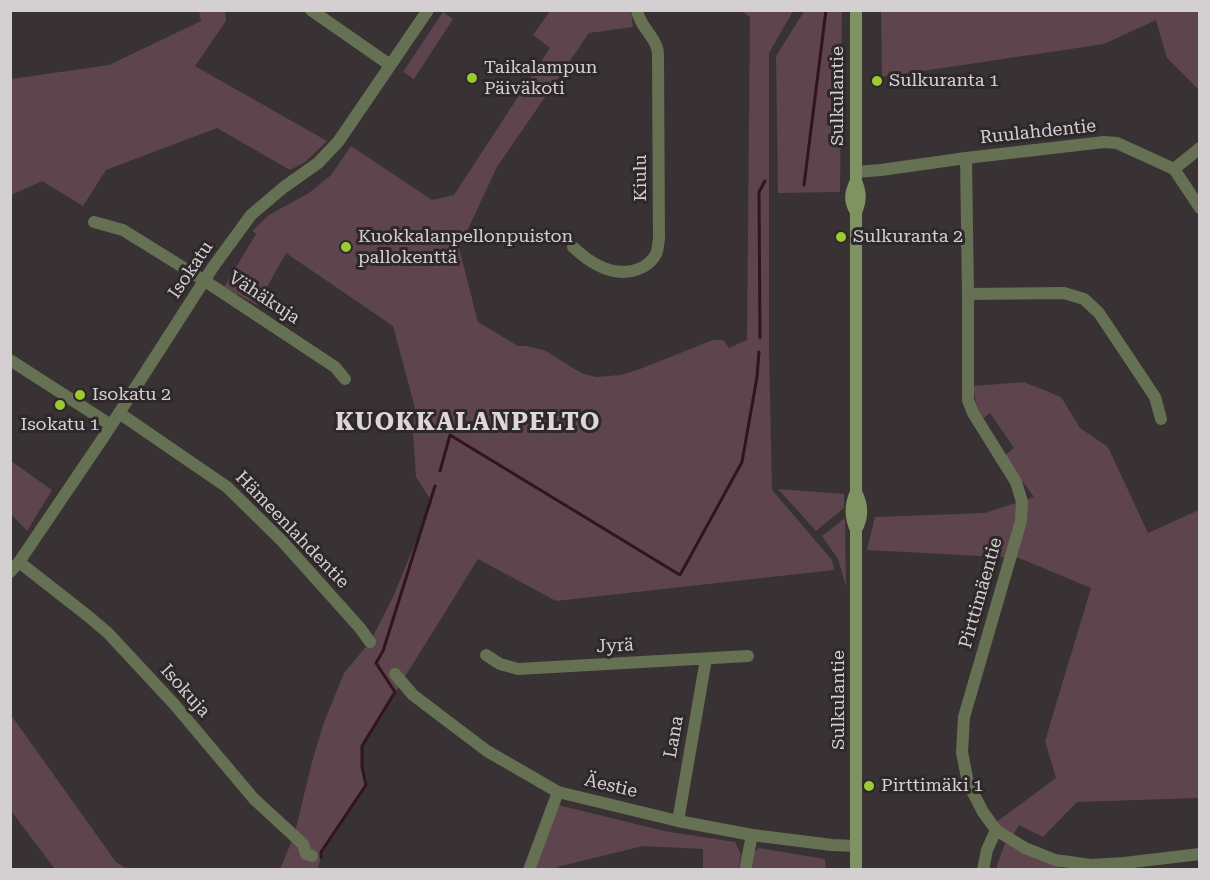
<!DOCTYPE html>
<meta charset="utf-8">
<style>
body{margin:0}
#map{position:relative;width:1210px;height:880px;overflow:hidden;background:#383234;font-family:"Roboto Serif",serif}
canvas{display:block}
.frame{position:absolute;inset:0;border:12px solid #d4d0d1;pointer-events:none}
</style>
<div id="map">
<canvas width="1210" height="880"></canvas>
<div class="frame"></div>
</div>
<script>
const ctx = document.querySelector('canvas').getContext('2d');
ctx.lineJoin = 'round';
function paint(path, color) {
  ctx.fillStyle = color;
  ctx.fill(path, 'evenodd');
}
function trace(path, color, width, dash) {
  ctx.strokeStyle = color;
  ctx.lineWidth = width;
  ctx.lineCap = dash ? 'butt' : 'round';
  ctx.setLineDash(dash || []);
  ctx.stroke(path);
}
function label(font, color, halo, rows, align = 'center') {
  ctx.font = font + ' "Roboto Serif",serif';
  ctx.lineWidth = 6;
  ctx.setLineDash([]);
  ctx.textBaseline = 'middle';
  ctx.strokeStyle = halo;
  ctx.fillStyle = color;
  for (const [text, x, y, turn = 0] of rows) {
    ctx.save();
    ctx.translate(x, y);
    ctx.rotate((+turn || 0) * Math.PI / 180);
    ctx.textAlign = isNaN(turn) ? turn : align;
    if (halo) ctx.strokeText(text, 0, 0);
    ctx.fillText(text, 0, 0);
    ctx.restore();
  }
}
const green = new Path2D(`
 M805,10L842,11L840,192L778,193L776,56Z
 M199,11H225L226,21L195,66L327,141L305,162L290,170L217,128L106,170L83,206L42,181L11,195V79L109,65L201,21Z
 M550,11H631L633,27L589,33L497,167L459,248L478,322L518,346H527L546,351L581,373L596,377L621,375L640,369L713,340H723L729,348L747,340L750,17L742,11H793L769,53V351L772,490L832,560L834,570L556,601L478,559L362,746V767L366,785L322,852L318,869H280L294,836L312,762L323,725L344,673L370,642L393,597L432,502L416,477L413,432L415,408L393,326L286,253L257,305L224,287L256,234L252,231L269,215L309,193L331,175L351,146L432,200L454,195L550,48L533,35Z
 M881,11H1199V90L1167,58L1156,20L1104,44L882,77Z
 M443,12L453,19L414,79L403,72Z
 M1024,382L1061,397L1080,428L1108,447L1148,533L1199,510V798L1077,802L1043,837L1019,825L1012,837L995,823L1056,778L1045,741L1091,588L1019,558L867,550L875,517L985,513L1034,497L1004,456L1014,448L990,413L981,420L977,409L973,386Z
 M11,461L52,490L27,531L11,514Z
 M778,489L844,494V508L816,531Z
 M845,518L846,587L838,559L822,536Z
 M11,715L116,862L127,869H55L11,811Z
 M554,804L664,831L735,842L741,855L738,869H703V849L643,846L557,867L556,869L530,870Z
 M1005,843L1037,859L1065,869L997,870V865Z
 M759,848L825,859L826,869L750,870L752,854Z`);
const stream = new Path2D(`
 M804,185L826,10
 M760,338L759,192L765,181
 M440,471L450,435L680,575L742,462L757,377L759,352
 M321,857V852L366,785L362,767V746L395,692L376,663L383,651L435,486`);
const street = new Path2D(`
 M311,10L390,65
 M966,158L968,294V400L973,413L1016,482L1022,502L1021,521L964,717L962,752L968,783L983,812L996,830L1025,848L1055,860L1091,865L1124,863L1200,854
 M1174,169L1200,148
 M856,172L881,170L966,158L1104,142L1117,143L1174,169L1200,208
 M94,222L123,230L205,281L335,367L345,379
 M573,247C592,265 617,280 643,267C647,265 654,259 656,254C658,250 658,244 659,239L658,58C658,55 658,51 657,48C653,34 640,27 637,10
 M968,294L1064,293L1084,299L1099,313L1155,397L1161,419
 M10,360L111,425
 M119,413L227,487L282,541L360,628L370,642
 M19,562L88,616L108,633L174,704L254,799L303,844L306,854L312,856
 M10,572L19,562L103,438L213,267L251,215L284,187L318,163L338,142L428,10
 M486,655L500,664L518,669L748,656
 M395,674L413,695L487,751L558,792L678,821L752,835L832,845L856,846
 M678,821L706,659
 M529,870L558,792
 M745,870L752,835
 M983,870L987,850L996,830`);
const secondary = new Path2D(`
 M856,181C861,193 861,201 856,212V492C850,505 850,517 856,530V870
 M856,212C849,201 850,193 856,181V10
 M856,492C863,506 863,517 856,530`);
const markers = [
 [472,78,6,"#9cca31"],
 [877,81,6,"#9cca31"],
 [841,237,6,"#9cca31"],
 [346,247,6,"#9cca31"],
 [80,395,6,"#9cca31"],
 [60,405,6,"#9cca31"],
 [869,786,6,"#9cca31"]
];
const poiNames = [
 ["Taikalampun",484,68],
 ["Päiväkoti",484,89],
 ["Sulkuranta 1",889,81],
 ["Kuokkalanpellonpuiston",358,237],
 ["pallokenttä",358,258],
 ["Sulkuranta 2",853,237],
 ["Isokatu 2",92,395],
 ["Isokatu 1",60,425,"center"],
 ["Pirttimäki 1",881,786]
];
const streetNames = [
 ["Sulkulantie",838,96,-90],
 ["Ruulahdentie",1038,132,-6],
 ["Kiulu",641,178,-90],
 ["Isokatu",191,270,-56],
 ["Vähäkuja",264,298,33],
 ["Hämeenlahdentie",292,530,46],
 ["Pirttimäentie",981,593,-74],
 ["Jyrä",615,646,-3],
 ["Isokuja",185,691,48],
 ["Sulkulantie",839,700,-90],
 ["Lana",674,737,-80],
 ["Äestie",611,786,13]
];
const districtNames = [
 ["KUOKKALANPELTO",468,423]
];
paint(green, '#5d444d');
trace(stream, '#301520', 3);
trace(street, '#657152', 12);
trace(secondary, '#7f9261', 12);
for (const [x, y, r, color] of markers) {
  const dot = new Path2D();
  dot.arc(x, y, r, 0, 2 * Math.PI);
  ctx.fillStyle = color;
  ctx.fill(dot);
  trace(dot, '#2e282a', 2);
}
label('18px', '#d4d0d1', '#2e282a', poiNames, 'left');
label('18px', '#d4d0d1', '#2e282a', streetNames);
ctx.letterSpacing = '1.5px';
label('bold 24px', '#ded7d9', '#2e282a', districtNames);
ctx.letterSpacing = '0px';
</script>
